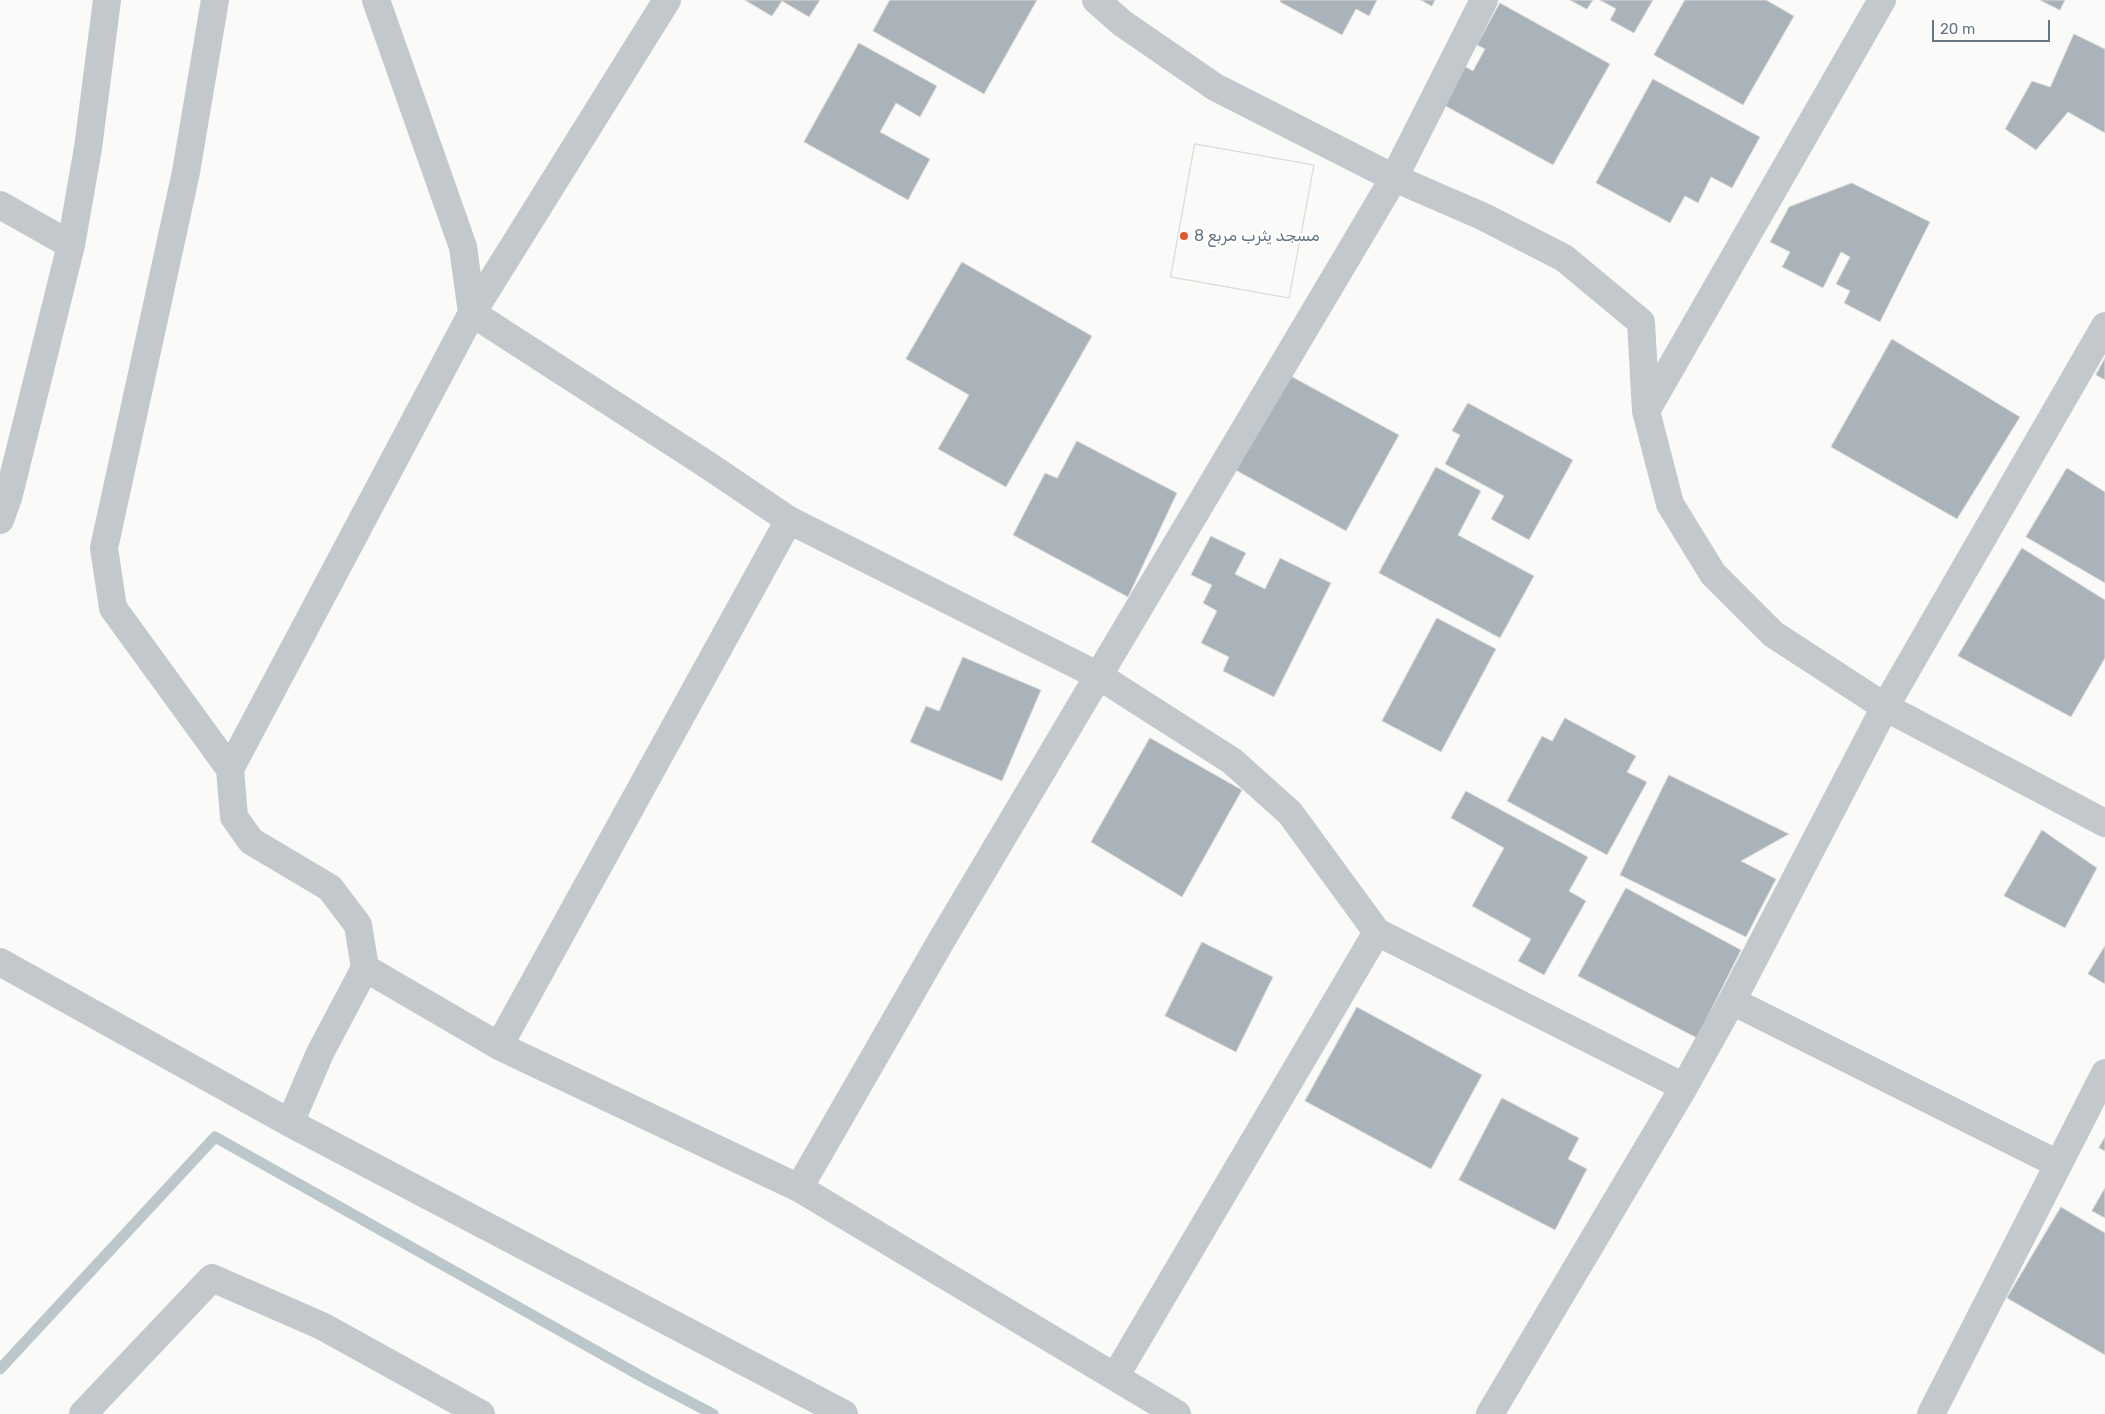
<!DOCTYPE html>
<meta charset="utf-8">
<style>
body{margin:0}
#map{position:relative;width:2105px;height:1414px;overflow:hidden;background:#fafaf8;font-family:Rubik,sans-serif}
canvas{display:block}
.scale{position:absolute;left:1932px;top:20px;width:118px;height:22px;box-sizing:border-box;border:2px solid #657683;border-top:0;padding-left:6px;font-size:15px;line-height:18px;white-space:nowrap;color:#657683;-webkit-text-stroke:4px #fff;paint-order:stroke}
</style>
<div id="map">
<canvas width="2105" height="1414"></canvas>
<div class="scale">20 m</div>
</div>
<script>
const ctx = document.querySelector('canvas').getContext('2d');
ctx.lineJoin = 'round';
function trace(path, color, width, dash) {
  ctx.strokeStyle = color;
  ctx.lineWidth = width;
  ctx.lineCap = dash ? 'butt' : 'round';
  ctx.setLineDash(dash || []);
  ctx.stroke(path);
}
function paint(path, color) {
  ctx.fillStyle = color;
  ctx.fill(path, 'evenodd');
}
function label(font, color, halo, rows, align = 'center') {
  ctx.font = font + ' Rubik,Cairo,sans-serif';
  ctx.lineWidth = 5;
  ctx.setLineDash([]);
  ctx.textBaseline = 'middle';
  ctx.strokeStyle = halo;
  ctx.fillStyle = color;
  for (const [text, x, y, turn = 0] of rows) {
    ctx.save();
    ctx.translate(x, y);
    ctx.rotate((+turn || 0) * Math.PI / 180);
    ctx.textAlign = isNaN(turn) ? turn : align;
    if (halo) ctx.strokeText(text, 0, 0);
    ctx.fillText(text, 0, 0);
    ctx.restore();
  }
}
const stream = new Path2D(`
 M0,1369L215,1137L648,1380L713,1414`);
const building = new Path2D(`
 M745,0H820L809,17L782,1L772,16Z
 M890,0H1037L984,94L873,31Z
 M1281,0H1377L1369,16L1356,9L1342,35L1280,2Z
 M1421,0H1435L1432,6Z
 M1570,0H1593L1587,9Z
 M1600,0H1653L1634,33L1610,20L1616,9Z
 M1685,0H1766L1794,16L1743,105L1654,55Z
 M2040,0H2065L2060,10Z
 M1500,3L1610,64L1553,165L1442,104L1464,66L1473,71L1485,49L1477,45Z
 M2074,34L2105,49V133L2068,112L2036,150L2005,129L2032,81L2050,87Z
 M859,43L937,86L920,117L896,103L880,132L930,159L908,200L804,142Z
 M1653,79L1760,137L1732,188L1711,177L1698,203L1685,196L1670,223L1596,183Z
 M1195,144L1314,165L1289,298L1171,277Z
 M1195,144L1314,165L1289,298L1171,277Z
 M1852,183L1930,222L1880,322L1844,303L1850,291L1836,284L1850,257L1841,252L1823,288L1782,267L1790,252L1770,242L1789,207Z
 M962,262L1092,336L1006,487L938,449L969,395L906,359Z
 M1892,339L2020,417L1957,519L1831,447Z
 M2105,358V380L2096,375Z
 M1285,373L1399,435L1346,531L1232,468Z
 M1468,403L1573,460L1529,540L1491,519L1504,496L1445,464L1460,435L1452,431Z
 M1077,441L1177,493L1128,597L1013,535L1045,473L1057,478Z
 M1436,467L1481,491L1458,535L1534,576L1500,638L1379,573Z
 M2067,468L2105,492V583L2026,537Z
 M1211,536L1246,553L1235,574L1265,589L1280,558L1331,583L1274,697L1223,671L1229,657L1201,643L1217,611L1203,603L1212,585L1191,575Z
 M2022,548L2105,600V658L2071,717L1958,656Z
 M1437,618L1496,649L1441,752L1382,721Z
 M963,657L1041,690L1002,781L910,742L926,706L939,711Z
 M1565,718L1636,756L1627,772L1647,782L1607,855L1507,801L1542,736L1552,741Z
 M1150,738L1242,790L1182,897L1091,842Z
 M1669,775L1789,834L1741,861L1776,879L1746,937L1620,875Z
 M1466,791L1588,857L1569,891L1586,901L1544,975L1518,961L1531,939L1472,906L1504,848L1451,818Z
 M2042,830L2097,868L2065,928L2004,896Z
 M1626,888L1741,950L1697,1038L1578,976Z
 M1202,942L1273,977L1236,1052L1165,1016Z
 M2105,946V984L2088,974Z
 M1357,1007L1482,1075L1431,1169L1305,1101Z
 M1502,1098L1579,1138L1568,1159L1587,1169L1555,1230L1459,1180Z
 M2105,1137V1151L2099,1148Z
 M2105,1188V1218L2092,1211Z
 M2061,1207L2105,1233V1355L2007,1298Z`);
const street = new Path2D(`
 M215,0L186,172L104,548L113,608L230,769L234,817L251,841L330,888L358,925L365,968L320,1053L290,1123
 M376,0L463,247L472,313L706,464L789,520L1099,676L1232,761L1290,813L1377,932L1684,1087
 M1096,0L1122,23L1215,87L1394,178L1482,216L1564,258L1641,322L1646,411L1670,504L1713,574L1773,634L1885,707L2105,823
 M0,205L71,245
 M1646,411L1882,0
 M0,520L8,498L71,245L88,148L107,0
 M230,769L472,313L667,0
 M0,962L290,1123L844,1414
 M365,968L499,1046L799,1188L1177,1414
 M1732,1001L2058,1164
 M499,1046L789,520
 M799,1188L941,941L1394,178L1484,0
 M1115,1377L1377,932
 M83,1414L212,1278L322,1326L481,1414
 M1490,1414L1684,1087L1732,1001L1885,707L2105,326
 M1931,1414L2105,1073`);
const markers = [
 [1184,236,5,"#e4572e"]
];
const poiNames = [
 ["مسجد يثرب مربع 8",1194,236]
];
trace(stream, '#bbc7cb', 11);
paint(building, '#aab3b9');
trace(building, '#dcdcda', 1);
trace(street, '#c3c8cc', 28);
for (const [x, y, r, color] of markers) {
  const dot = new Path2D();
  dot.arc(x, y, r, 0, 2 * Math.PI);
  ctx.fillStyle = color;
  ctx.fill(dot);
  trace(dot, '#fff', 2);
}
label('16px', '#657683', '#fff', poiNames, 'left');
</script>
